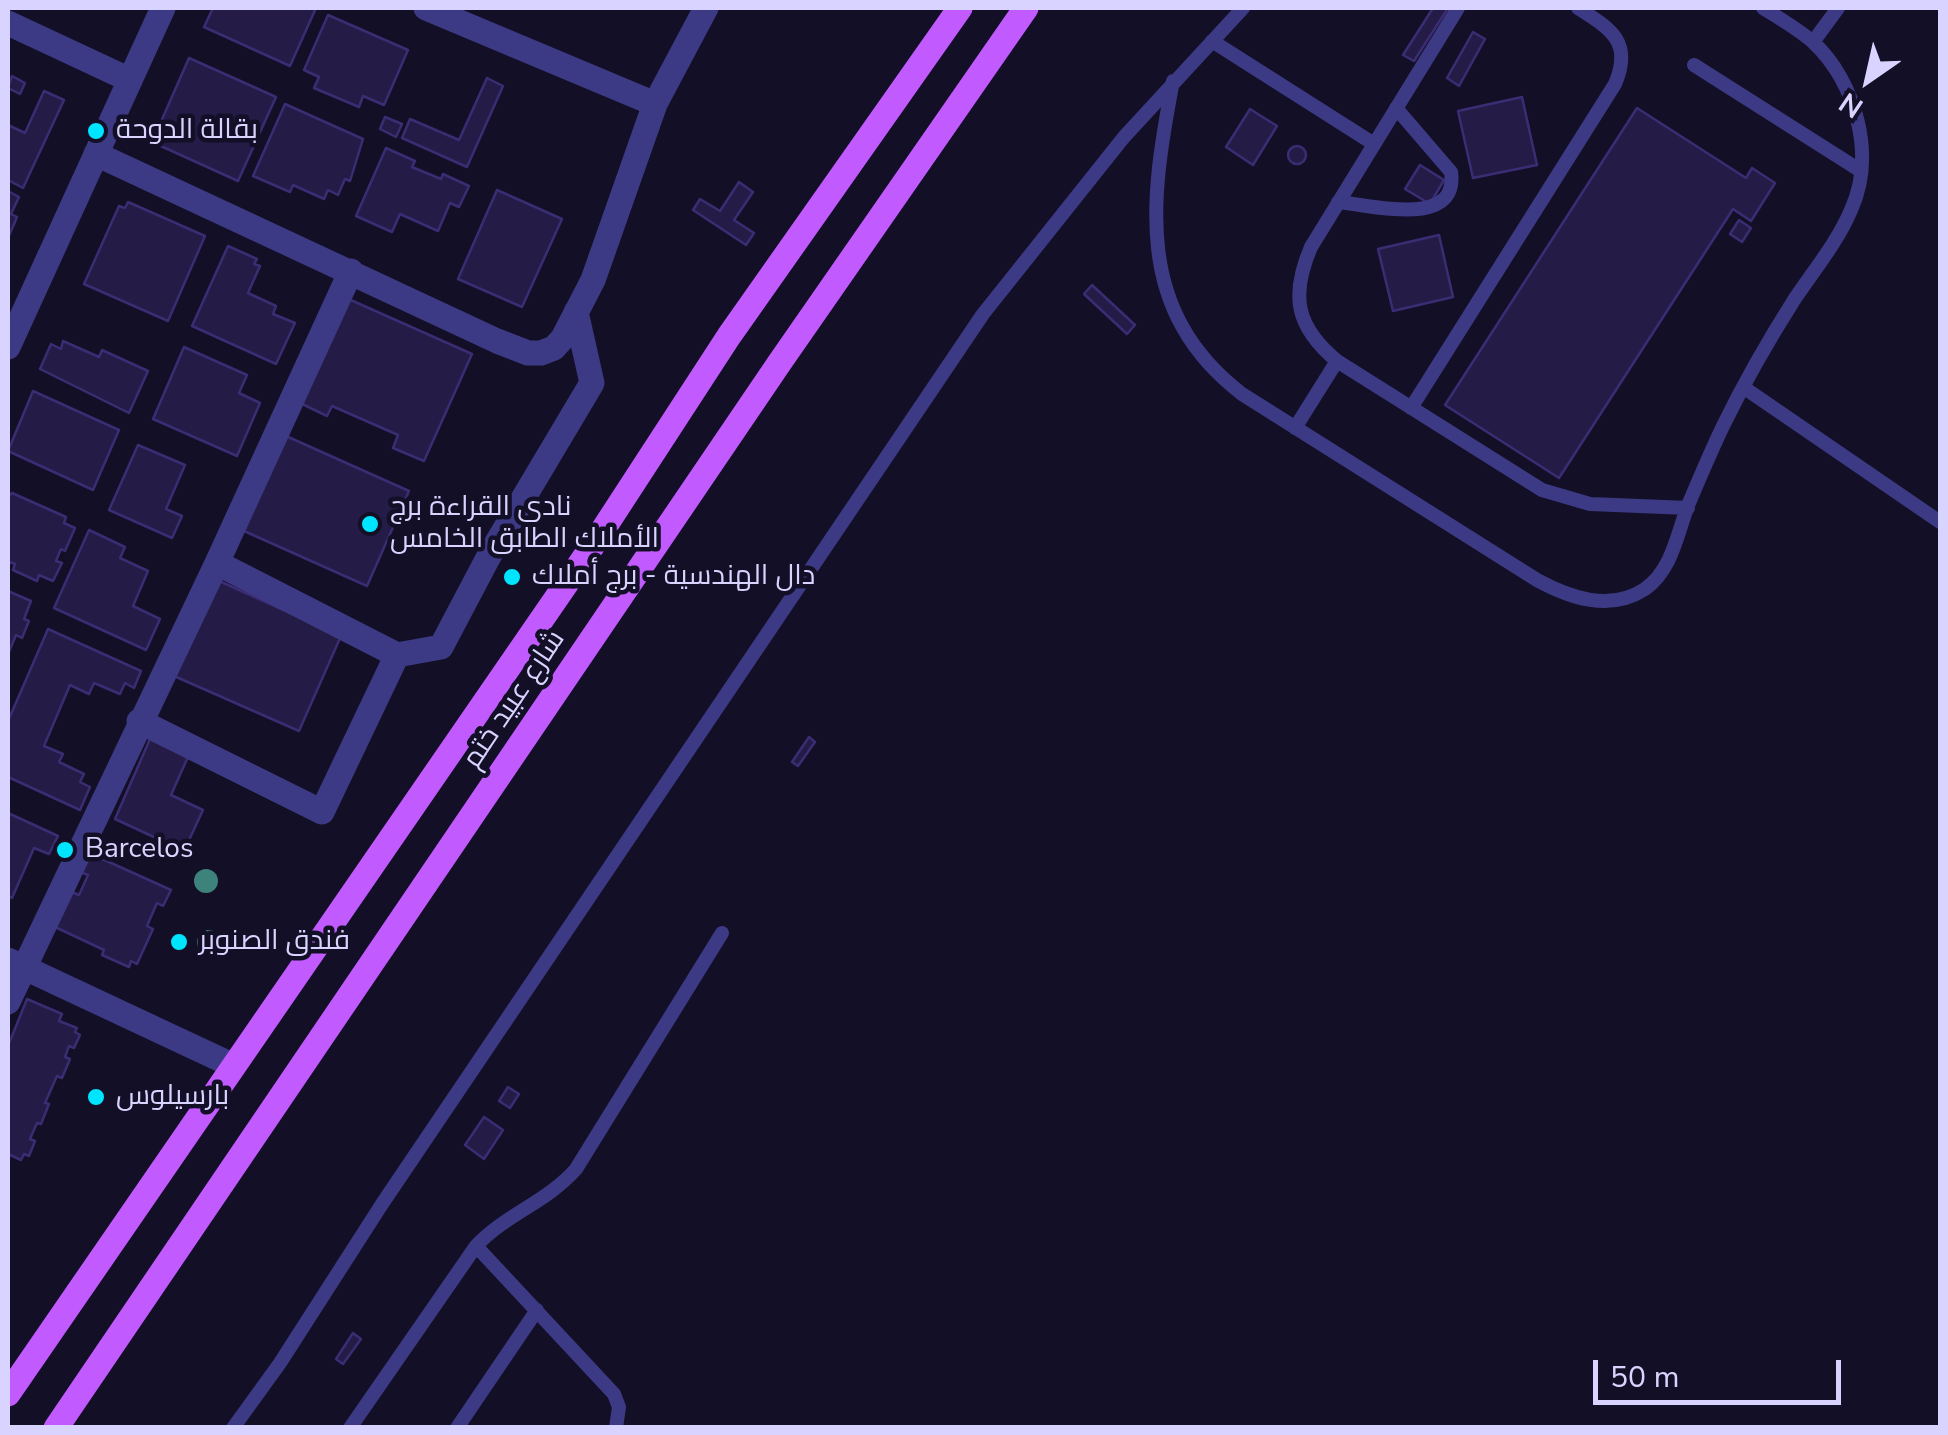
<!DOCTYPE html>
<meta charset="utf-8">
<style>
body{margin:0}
#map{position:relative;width:1948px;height:1435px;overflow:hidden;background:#130f26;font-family:"Nunito Sans",sans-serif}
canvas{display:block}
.frame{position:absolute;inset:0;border:10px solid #d9d4ff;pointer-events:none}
.north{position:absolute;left:1818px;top:30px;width:100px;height:100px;-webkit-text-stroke:8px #130f26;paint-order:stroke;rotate:214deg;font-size:28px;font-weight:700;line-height:40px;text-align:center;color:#d9d4ff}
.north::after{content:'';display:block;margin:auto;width:35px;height:45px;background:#d9d4ff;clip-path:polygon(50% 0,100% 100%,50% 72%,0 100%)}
.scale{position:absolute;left:1593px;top:1360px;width:248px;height:45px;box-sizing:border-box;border:5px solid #d9d4ff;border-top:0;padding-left:12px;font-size:30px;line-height:35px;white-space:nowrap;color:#d9d4ff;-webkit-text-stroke:8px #130f26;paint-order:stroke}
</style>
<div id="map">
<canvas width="1948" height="1435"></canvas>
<div class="frame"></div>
<div class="north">N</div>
<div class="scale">50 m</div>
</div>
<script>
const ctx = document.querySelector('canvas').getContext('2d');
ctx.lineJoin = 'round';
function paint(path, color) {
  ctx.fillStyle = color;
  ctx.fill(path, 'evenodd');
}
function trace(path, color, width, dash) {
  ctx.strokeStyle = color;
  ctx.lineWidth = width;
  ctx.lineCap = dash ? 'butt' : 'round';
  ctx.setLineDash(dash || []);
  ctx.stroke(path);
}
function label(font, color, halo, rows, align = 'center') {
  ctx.font = font + ' "Nunito Sans",Cairo,sans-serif';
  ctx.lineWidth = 9;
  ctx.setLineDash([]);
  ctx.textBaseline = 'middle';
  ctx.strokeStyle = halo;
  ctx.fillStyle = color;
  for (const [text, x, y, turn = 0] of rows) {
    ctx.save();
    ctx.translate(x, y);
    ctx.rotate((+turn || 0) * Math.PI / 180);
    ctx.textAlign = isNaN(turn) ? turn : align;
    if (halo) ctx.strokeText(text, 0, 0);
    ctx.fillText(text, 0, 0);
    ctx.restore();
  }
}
const building = new Path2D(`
 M213,8H316L290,66L204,27Z
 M1433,8H1448L1414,61L1403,55Z
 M328,15L408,50L384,105L363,96L359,107L314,88L319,77L304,70Z
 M1473,32L1485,39L1459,86L1447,78Z
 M189,58L276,97L238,181L152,142Z
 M12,76L25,83L20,94L8,88Z
 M487,78L503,86L467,167L402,138L410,119L459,140Z
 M44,91L64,100L23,188L8,180V125L25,133Z
 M1522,97L1537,165L1473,178L1458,111Z
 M285,104L363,139L350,181L345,179L338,195L328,190L324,199L293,185L290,192L253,176Z
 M1637,108L1746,178L1752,168L1775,183L1751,221L1733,209L1559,478L1445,405Z
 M1250,109L1277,126L1253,165L1226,147Z
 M385,117L402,124L396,137L380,129Z
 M1288 155a9 9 0 1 1 18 0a9 9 0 1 1-18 0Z
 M386,148L415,161L412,167L441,179L443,174L469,186L459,207L450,203L438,231L400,214L392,232L356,216Z
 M1420,165L1444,180L1430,204L1405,189Z
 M739,182L753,192L734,220L754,233L746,245L693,210L700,199L720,211Z
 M497,190L562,219L522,307L458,279Z
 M8,191L19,197L11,214L17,217L8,238Z
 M128,202L205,236L168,321L84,284L119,206L125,208Z
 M1739,220L1751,228L1742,242L1730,234Z
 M1439,235L1453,297L1393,311L1378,249Z
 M228,246L257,259L254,264L260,266L248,293L276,306L273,314L295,323L276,364L192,326Z
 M1092,285L1135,325L1127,334L1084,294Z
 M344,297L472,354L424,461L393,448L398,435L332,406L327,416L298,402Z
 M63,341L99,357L102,350L148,371L129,413L40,369L51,344L61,349Z
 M184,347L247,375L239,393L260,403L237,456L153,419Z
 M33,391L119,430L93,490L8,451Z
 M286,436L409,491L367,586L244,531Z
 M138,445L185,465L166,509L182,516L172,538L109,510Z
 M12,493L66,517L64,523L75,528L65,551L61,549L56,561L62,563L53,581L39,575L37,581L13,570L15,564L10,562L8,567V497Z
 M89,530L125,547L120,558L148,571L133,606L160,619L146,650L54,608Z
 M217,580L341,636L299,731L174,676Z
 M8,591L31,601L24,619L29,621L22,638L16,635L8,654Z
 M48,629L141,671L134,688L125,683L120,694L94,683L89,694L70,685L44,746L63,754L59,762L84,774L80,782L90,787L80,810L8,777V721Z
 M809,737L815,742L798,766L792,762Z
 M150,739L188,757L171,795L203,810L184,851L115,819Z
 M8,813L58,836L49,854L34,848L12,898L8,896Z
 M89,853L171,890L163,906L157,903L147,926L153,929L137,964L131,961L129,967L102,955L104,950L55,927L72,892L79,895L88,875L80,872Z
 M27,999L62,1014L59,1021L77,1028L75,1032L80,1035L74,1048L69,1046L65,1057L70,1059L62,1078L57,1076L45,1103L49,1104L41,1124L37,1123L30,1139L35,1141L29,1156L24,1154L21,1160L8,1154V1046Z
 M508,1087L519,1094L510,1108L499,1101Z
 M484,1117L503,1130L484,1159L465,1145Z
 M353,1333L361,1339L343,1364L336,1359Z`);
const service = new Path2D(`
 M1458,8L1311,247C1290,296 1296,327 1337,361L1542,490L1590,504L1688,508
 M1212,41L1374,144
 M1813,42L1838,8
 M1694,65L1861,171
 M1173,81C1150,201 1134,311 1242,394L1537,580C1570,598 1610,612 1645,589C1673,569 1677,533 1689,503C1700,477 1711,451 1723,426C1744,383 1768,341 1794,300C1814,270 1837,243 1851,210C1876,155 1856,82 1813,42C1798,29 1779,18 1763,8
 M1338,202C1372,205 1459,229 1451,172L1396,108
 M1743,387L1940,522
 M1411,408L1615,84C1633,42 1611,29 1578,8
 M1295,428L1337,361
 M476,1246L614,1394L619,1407L616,1428
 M233,1428L280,1363L382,1204L983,314L1124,137L1243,8
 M350,1428L476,1246C506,1214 547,1202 576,1169L722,933
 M457,1428L537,1310`);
const minor = new Path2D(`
 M426,8L655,104
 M8,23L130,80
 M96,154L497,341L528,353H541L554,348L563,338L593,280L655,104L706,8
 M217,563L397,655
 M139,721L322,812L397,655L441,647L489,556L592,383L576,312
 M8,960L232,1065
 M8,1002L217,563L351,271`);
const tertiary = new Path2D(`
 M8,347L163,8`);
const primary = new Path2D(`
 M8,1394L593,545L729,336L960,8
 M56,1428L780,362L1026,8`);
const trees = [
 [206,881],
 [209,942]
];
const markers = [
 [96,131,10,"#00e5ff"],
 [370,524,10,"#00e5ff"],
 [512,577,10,"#00e5ff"],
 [65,850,10,"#00e5ff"],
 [179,942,10,"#00e5ff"],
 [96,1097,10,"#00e5ff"]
];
const poiNames = [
 ["بقالة الدوحة",116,131],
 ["نادي القراءة برج",390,508],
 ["الأملاك الطابق الخامس",390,540],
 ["دال الهندسية - برج أملاك",532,577],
 ["Barcelos",85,850],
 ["فندق الصنوبر",199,942],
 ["بارسيلوس",116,1097]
];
const streetNames = [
 ["شارع عبيد ختم",515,700,-56]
];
paint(building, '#241b47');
trace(building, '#3b2d73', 2.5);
trace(service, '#3d3a85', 14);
trace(minor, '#3d3a85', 25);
trace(tertiary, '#3d3a85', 25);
trace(primary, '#c25bff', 25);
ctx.fillStyle = '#3d827b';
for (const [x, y] of trees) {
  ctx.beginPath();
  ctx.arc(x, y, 12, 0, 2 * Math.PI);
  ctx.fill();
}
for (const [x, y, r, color] of markers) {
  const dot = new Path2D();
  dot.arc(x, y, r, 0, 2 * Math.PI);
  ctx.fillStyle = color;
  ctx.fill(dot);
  trace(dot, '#130f26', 4);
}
label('28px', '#d9d4ff', '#130f26', poiNames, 'left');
label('28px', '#d9d4ff', '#130f26', streetNames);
</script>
